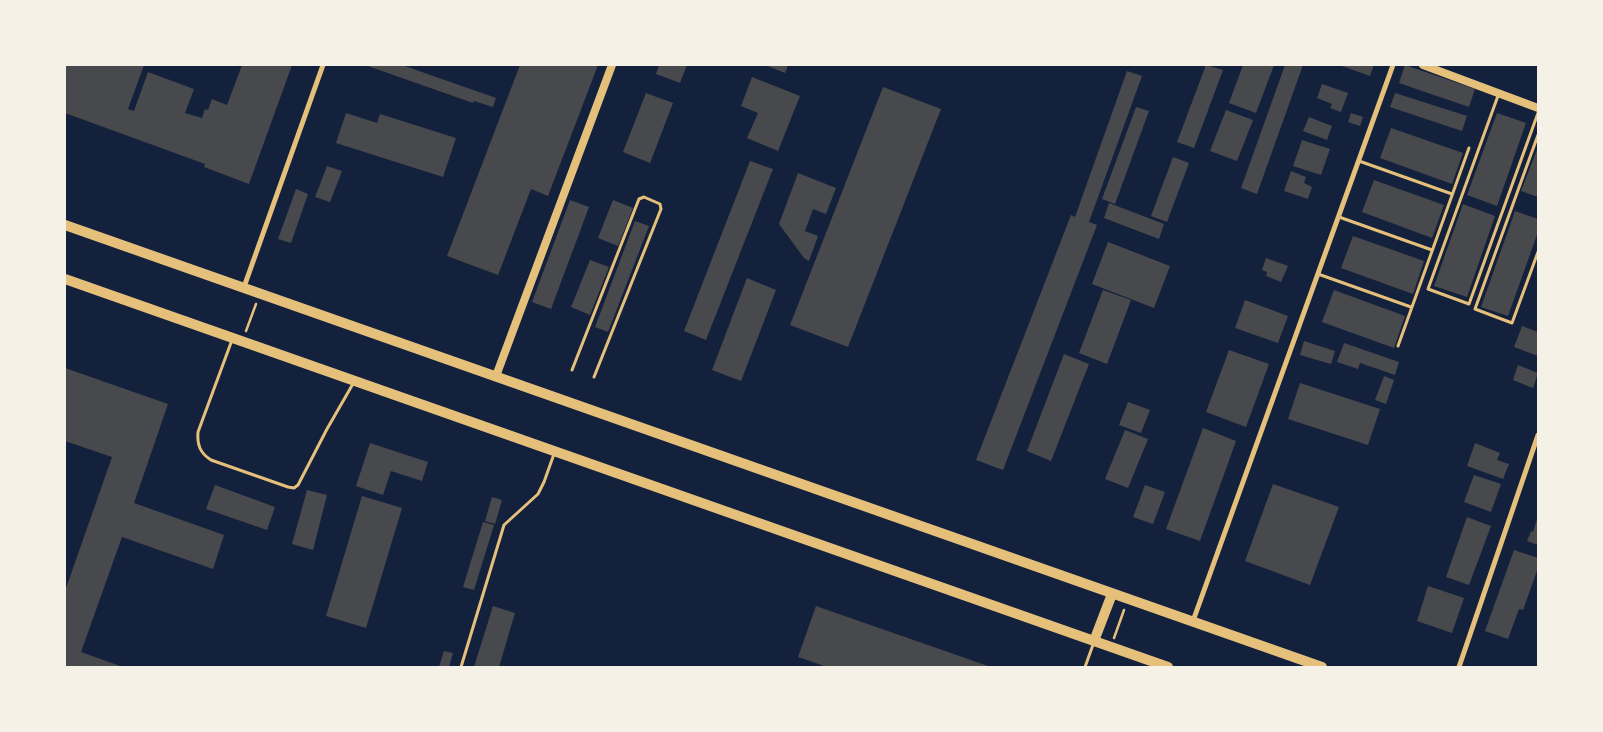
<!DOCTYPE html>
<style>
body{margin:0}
#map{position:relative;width:1603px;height:732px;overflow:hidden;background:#14213d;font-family:"Space Grotesk",sans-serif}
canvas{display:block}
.frame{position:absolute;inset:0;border:66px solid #f6f1e7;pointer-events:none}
</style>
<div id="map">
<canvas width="1603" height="732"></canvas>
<div class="frame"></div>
</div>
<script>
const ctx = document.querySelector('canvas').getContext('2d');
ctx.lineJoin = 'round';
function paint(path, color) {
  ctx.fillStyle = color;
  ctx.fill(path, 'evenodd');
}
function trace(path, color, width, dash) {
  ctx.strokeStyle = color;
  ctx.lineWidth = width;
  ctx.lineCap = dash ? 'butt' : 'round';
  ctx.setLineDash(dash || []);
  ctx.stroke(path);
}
const building = new Path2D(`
 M65,65H144L128,109L134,111L148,72L194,89L185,113L202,118L205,109L208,110L212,99L227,105L242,65H292L249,184L204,167L205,164L65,113Z
 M365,65H402L496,98L493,107L474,101L473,103Z
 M520,65H598L548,196L531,189L498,275L447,256Z
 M659,65H687L680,83L656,74Z
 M765,65H788L785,73Z
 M1206,65L1223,70L1194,148L1177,142Z
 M1243,65H1274L1256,113L1229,103Z
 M1285,65H1303L1257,194L1241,188Z
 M1339,65H1374L1370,76Z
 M1405,65L1475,89L1469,107L1399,83Z
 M1127,71L1142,76L1089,222L1097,225L1003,470L976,460L1071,215L1075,217Z
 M752,77L800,96L778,151L747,138L758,113L741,106Z
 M1322,84L1348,93L1341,112L1330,108L1332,104L1317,98Z
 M883,87L941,109L848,347L790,325Z
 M646,93L673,103L650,163L623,152Z
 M1395,93L1467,116L1462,131L1390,107Z
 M1136,107L1149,111L1115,204L1102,199Z
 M1226,110L1253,120L1237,161L1210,151Z
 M346,113L377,123L380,114L456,138L443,177L336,143Z
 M1351,113L1363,117L1360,126L1348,122Z
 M1497,113L1526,123L1497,206L1467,195Z
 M1309,117L1332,126L1327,140L1303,131Z
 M1391,128L1463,153L1452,184L1380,158Z
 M1302,140L1330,149L1321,175L1293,166Z
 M1538,147V197L1521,191Z
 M1173,157L1189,163L1167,222L1151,216Z
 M750,161L773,169L706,340L684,331Z
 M327,166L342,171L330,202L315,197Z
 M1291,171L1306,177L1304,183L1312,187L1308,199L1284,191Z
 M798,173L836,188L826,214L813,209L805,231L818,236L809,261L804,258L779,224Z
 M1374,180L1444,205L1432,238L1362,212Z
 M296,189L308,194L291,243L278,239Z
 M570,200L589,207L551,309L532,302Z
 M613,200L633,208L618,246L598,238Z
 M1109,203L1164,224L1159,239L1104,218Z
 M1463,204L1495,216L1467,297L1434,286Z
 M1515,211L1538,219V232L1508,316L1481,307Z
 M635,221L649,226L608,332L595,327Z
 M1353,236L1424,261L1413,294L1341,268Z
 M1108,242L1170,266L1154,308L1092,284Z
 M1266,258L1288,266L1281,282L1266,276L1267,272L1262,270Z
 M590,260L609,267L590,315L571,307Z
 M747,278L776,290L741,381L712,370Z
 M1103,290L1131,300L1107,364L1079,353Z
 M1334,290L1405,316L1394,348L1322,322Z
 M1245,300L1288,316L1278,343L1235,328Z
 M1522,326L1538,332V356L1514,347Z
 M1304,341L1335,351L1331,364L1300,355Z
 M1344,343L1399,362L1395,375L1360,363L1358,369L1337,362Z
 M1229,350L1269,364L1246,427L1206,412Z
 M1064,354L1089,364L1051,461L1027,451Z
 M1518,365L1538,373L1533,388L1513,380Z
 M65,368L168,404L134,503L224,535L213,569L122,537L81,652L123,667H65V591L112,457L65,441Z
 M1384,376L1394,380L1386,404L1375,400Z
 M1300,383L1380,409L1368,445L1288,419Z
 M1128,402L1150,410L1141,433L1119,425Z
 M1203,428L1236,441L1200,541L1166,529Z
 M1125,430L1148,439L1128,488L1105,479Z
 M370,443L428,462L422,481L391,471L383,495L356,486Z
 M1475,443L1500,453L1497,460L1509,464L1503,479L1467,466Z
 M1474,475L1501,484L1491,512L1464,502Z
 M1273,484L1339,507L1310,585L1245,561Z
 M215,485L275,507L267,530L206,509Z
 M1145,485L1165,492L1153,524L1133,517Z
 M307,490L327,495L313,550L292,544Z
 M362,496L402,508L366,628L326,616Z
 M492,497L502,500L495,524L485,521Z
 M1538,516V545L1527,541L1531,531L1533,532Z
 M1467,517L1491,526L1469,585L1446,577Z
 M483,522L494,525L474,590L463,587Z
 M1514,550L1538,558V568L1523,610L1519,609L1508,639L1485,631Z
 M1428,586L1464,598L1452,633L1417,621Z
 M493,606L515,613L499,667H474Z
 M816,606L991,667H827L798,657Z
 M444,651L453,653L449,667H439Z`);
const path = new Path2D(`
 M246,331L256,304
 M1114,638L1124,610`);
const service = new Path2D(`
 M1499,93L1428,289L1469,304L1538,113
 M1538,135L1475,309L1512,323L1538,252
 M1359,161L1452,194
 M1339,217L1432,250
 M1318,274L1411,307
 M232,340L198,432C197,445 200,453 211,460L288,487L294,488L298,485L327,429L354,382
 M1398,346L1469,148
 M572,370L639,199L644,197L660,204L661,209L594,377
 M461,667L504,525L538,494L544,482L554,454
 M1085,667L1094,642`);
const minor = new Path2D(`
 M244,287L323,65
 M1193,621L1393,65
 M1459,667L1538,435`);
const tertiary = new Path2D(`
 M1423,65L1538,108
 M496,376L612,65`);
const primary = new Path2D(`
 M65,225L1322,667
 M65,279L1168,667
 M1094,641L1112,594`);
paint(building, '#48494c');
trace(path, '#e5c07b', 2.5);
trace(service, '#e5c07b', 3);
trace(minor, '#e5c07b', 5);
trace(tertiary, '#e5c07b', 8);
trace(primary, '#e5c07b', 10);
</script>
